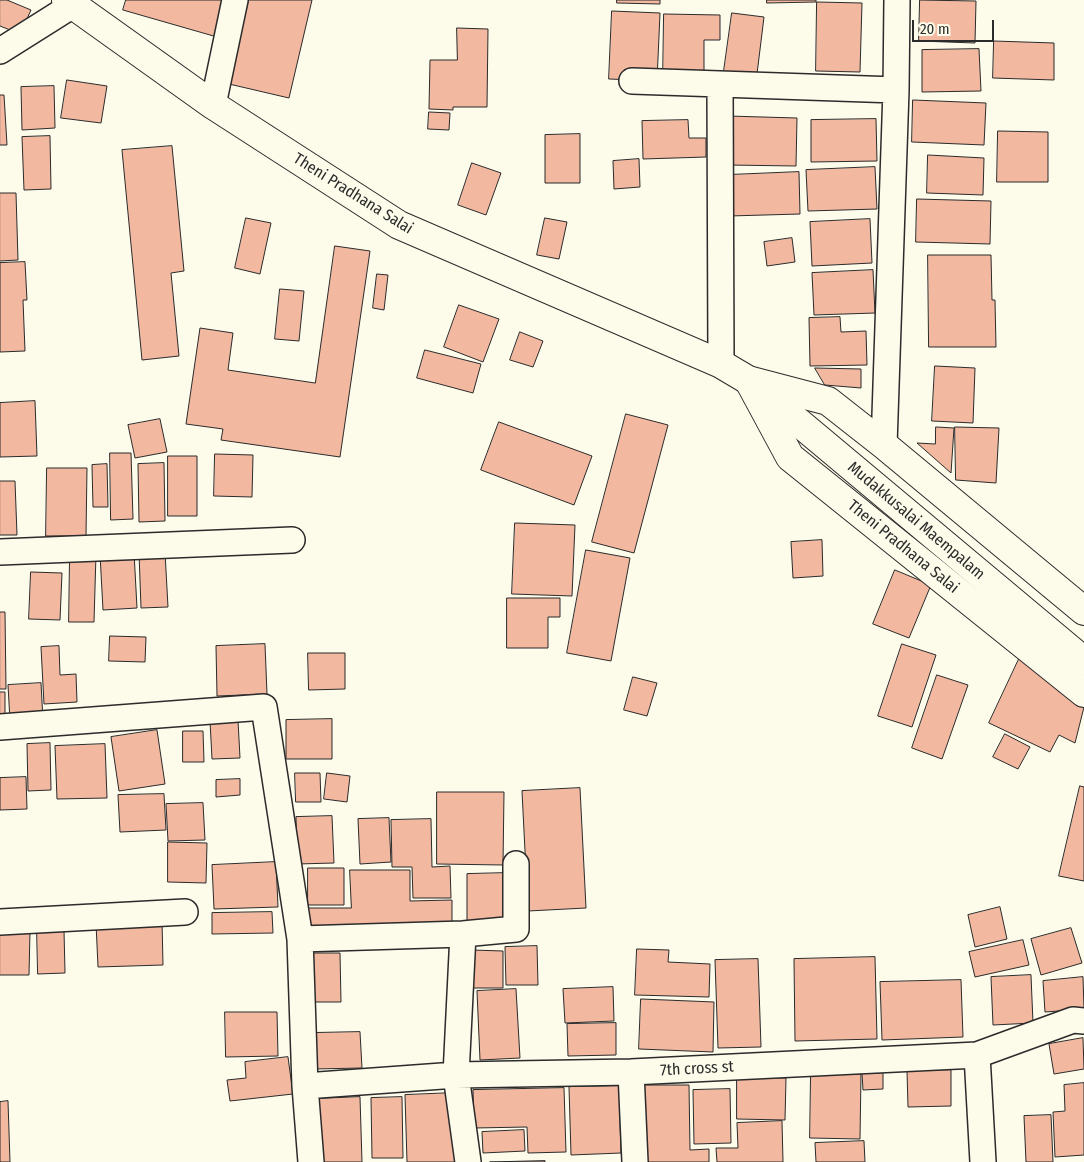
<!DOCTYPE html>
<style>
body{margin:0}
#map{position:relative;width:1084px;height:1162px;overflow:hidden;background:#fdfbea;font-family:"Fira Sans Condensed",sans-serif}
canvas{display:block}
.scale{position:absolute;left:912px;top:20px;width:82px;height:22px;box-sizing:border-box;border:2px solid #2b2b2b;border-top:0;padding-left:6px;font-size:15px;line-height:18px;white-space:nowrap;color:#2b2b2b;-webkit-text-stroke:4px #fdfbea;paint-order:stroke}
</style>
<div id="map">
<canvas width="1084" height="1162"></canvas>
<div class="scale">20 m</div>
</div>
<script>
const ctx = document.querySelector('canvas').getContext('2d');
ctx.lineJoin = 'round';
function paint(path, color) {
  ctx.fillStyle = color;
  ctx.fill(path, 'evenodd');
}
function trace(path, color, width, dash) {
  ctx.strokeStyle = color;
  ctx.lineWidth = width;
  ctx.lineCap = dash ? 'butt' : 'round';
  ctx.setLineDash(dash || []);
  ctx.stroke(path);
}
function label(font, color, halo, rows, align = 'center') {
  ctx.font = font + ' "Fira Sans Condensed",sans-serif';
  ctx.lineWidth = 4;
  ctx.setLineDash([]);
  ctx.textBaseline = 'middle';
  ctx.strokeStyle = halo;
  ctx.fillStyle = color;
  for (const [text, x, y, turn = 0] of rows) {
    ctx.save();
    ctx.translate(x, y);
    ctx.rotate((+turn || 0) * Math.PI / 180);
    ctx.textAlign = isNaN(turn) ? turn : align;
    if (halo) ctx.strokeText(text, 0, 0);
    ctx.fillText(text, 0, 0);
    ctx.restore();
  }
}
const building = new Path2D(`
 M0,0H7L31,10L20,34L0,26Z
 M126,0H228L217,37L123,10Z
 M249,0H312L289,98L229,84Z
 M617,0H660V4L617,3Z
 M767,0H816V2L767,3Z
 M920,0L976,1L975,43L919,41Z
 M817,2L862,3L860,72L816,71Z
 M612,11L660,13L657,81L609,79Z
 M732,13L764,17L756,82L723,78Z
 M664,14L720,15V40H704V79H663Z
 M457,28L488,29L487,107H453V110L429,109L430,60H457Z
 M994,41L1054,43V80L993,78Z
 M979,49L981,91L922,92V50Z
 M67,80L107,86L101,123L61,118Z
 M54,86L55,128L22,130L21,87Z
 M0,95H4L7,145H0Z
 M913,100L986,103L984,145L912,142Z
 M429,112L450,113L449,130L428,129Z
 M728,116L797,118L796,166L727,165Z
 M876,119L877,161L811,162V120Z
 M688,120L689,138H706V157L643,159L642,121Z
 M998,131L1048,132V182H997Z
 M580,134V183H545V135Z
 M50,136L51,189L24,190L22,137Z
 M172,146L184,271L171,273L179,356L142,360L122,150Z
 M928,155L984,158L983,195L927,193Z
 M639,159L640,187L614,189L613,161Z
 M472,163L501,173L486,215L458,205Z
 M875,167L877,209L808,211L806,170Z
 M799,172L800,214L729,216L728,175Z
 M0,193H16L18,260L0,261Z
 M917,199L991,201L990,244L916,242Z
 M246,218L271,223L260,274L235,268Z
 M545,218L567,222L559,259L537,255Z
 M870,219L872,263L812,266L810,222Z
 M792,238L795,262L767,266L764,242Z
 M335,246L370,251L340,457L221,440L223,429L186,424L200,328L233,333L228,370L315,383Z
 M928,255H991L992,300H995L996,347H929Z
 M25,262L27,300H23L25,351L0,352V263Z
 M873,270L875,313L814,315L812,273Z
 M377,274L388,275L384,310L373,308Z
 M280,289L304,291L299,341L275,339Z
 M459,305L499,319L483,362L444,347Z
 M840,317L841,332L866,331L867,365L810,366L809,318Z
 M520,332L543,341L533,367L510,360Z
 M425,350L481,364L473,393L417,378Z
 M935,366L975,368L973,423L932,421Z
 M815,368L861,369V388L825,385Z
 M35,401L37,456L0,457V403Z
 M626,414L668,425L634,553L592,542Z
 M160,419L167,452L135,458L128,425Z
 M499,422L592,456L574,505L481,470Z
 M936,427L954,428L951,473L917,443L935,444Z
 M955,427L999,428L996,483L956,480Z
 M110,453H131L133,519L111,520Z
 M215,454L253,455L252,497L214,496Z
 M168,456H197V516H168Z
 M164,463L165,521L139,522L138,464Z
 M107,464L108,507H93L92,465Z
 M47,468H87L86,536H46Z
 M0,481H15L17,535H0Z
 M515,523L575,525L572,596L512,594Z
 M822,540L823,576L793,578L791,542Z
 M586,550L630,558L611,661L567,653Z
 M134,552L137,608L103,610L100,554Z
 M165,552L168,607L141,608L139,553Z
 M70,554H96L94,622H69Z
 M895,570L931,585L909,638L873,624Z
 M31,572L62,573L60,620L29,619Z
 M507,598H560V617H548V648H507Z
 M0,612H5L6,689H0Z
 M110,636L146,637L145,662L109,661Z
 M265,644L267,694L217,696L216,646Z
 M902,644L936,655L912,727L878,716Z
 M59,646L60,675L76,674L77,702L44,704L41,647Z
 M308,653H345V689L309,690Z
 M1019,659L1084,707L1075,743L1059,735L1050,752L989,723Z
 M937,675L968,685L942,759L912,748Z
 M633,677L657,683L647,716L624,710Z
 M41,683L43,720L10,721L8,685Z
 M0,692H5V722H0Z
 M332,719V759H286V720Z
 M238,720L240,758L212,759L210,721Z
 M157,730L165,784L119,791L111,737Z
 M183,731H203L204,762H183Z
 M1005,734L1030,747L1018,769L993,757Z
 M50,743L51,790L28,791L27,744Z
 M105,744L107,798L57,799L55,746Z
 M295,773H320L321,802H296Z
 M327,773L350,776L347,802L324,799Z
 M26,777L27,809L0,810V778Z
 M240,779V795L216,797V780Z
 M1080,786L1084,787V881L1059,876Z
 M580,788L586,908L528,911L522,791Z
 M437,792H504L503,865L437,864Z
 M164,794L166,830L120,832L118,795Z
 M203,803L205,840L168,841L166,804Z
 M332,816L334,863L297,864L296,817Z
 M389,818L391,862L360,864L358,819Z
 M431,819L432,867L450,866L451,898H413L412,867H392L391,820Z
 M168,842L207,843L206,883L168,882Z
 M276,862L278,907L214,909L212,865Z
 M308,868H344V905H308Z
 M350,870H410V901L452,900V929H307V908H351Z
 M506,873L507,923L467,924V874Z
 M1000,907L1007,939L975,947L968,915Z
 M272,912L273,933L212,934V913Z
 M162,920L163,965L98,967L96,923Z
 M1071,928L1082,963L1041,975L1031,939Z
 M0,930L30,931L29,975H0Z
 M37,930H64L65,973L38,974Z
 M1023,940L1029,965L975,977L969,952Z
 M537,946L538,985H506L505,947Z
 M637,949L669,950L668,962L710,964L709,997L635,995Z
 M472,950L503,951V988H471Z
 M310,953H340L341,1002H311Z
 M875,957L877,1039L795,1041L794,959Z
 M758,959L761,1047L718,1048L715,960Z
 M1031,975L1033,1023L993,1025L991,977Z
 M1083,977L1084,1009L1045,1012L1043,981Z
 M961,980L963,1037L882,1040L880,982Z
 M613,987L614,1021L565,1023L563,989Z
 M516,989L520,1058L480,1060L477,991Z
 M641,999L714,1002L713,1052L639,1049Z
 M225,1012H277L278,1056L226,1057Z
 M616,1023V1055L568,1056L567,1024Z
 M360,1032L362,1068L313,1069L312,1033Z
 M1083,1038L1084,1069L1054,1074L1049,1044Z
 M288,1057L293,1094L230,1101L227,1080L246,1078L245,1062Z
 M951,1070V1106L908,1107L907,1071Z
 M811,1073L861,1074L860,1139L810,1138Z
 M883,1073V1089L863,1090L862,1074Z
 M737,1077L786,1078L785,1120L737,1119Z
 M1084,1083V1155L1055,1157L1053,1112L1065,1111L1064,1085Z
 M644,1085H689L690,1150L709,1149V1162H646Z
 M619,1086L621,1153L571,1155L569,1087Z
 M564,1088L566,1152L528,1153L527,1127L474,1128L473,1090Z
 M730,1089L731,1143L694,1144L693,1090Z
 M453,1093L456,1162H407L405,1095Z
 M360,1097L362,1162H315L313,1099Z
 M402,1097L403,1158H372L371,1098Z
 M8,1101L10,1162H0V1102Z
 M1051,1115L1053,1162H1026L1024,1116Z
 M782,1121L783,1162H717L716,1148H738L737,1123Z
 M524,1130L525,1151L483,1153L482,1132Z
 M864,1141L865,1162H816L815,1143Z
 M545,1161V1162H490Z`);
const street = new Path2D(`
 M0,51L73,5L76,0
 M632,81L896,90
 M720,84L721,364
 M213,105L235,0
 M884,445L896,90L897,0
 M0,552L292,540
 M0,727L264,707L300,939L305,1086L311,1162
 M0,922L185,912
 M463,934L456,1075L468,1162
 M300,939L463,934L516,929V864
 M977,1055L983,1162
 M631,1072L635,1162
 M305,1086L456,1075L631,1072L977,1055L1073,1020L1084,1021`);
const secondary = new Path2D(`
 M748,380L828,401L884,445L1084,611
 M749,381L790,457L1084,693`);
const primary = new Path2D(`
 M66,0L213,105L399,225L721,364L748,380L1084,661`);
const streetNames = [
 ["Theni Pradhana Salai",353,194,32],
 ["Mudakkusalai Maempalam",916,521,40],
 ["Theni Pradhana Salai",903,547,39],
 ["7th cross st",697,1069,-3]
];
paint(building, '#f2b8a0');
trace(building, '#2b2b2b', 1);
trace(street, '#2b2b2b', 28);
trace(secondary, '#2b2b2b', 30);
trace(primary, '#2b2b2b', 30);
trace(street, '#fdfbea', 25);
trace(secondary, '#fdfbea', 28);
trace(primary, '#fdfbea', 28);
label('16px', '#2b2b2b', '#fdfbea', streetNames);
</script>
